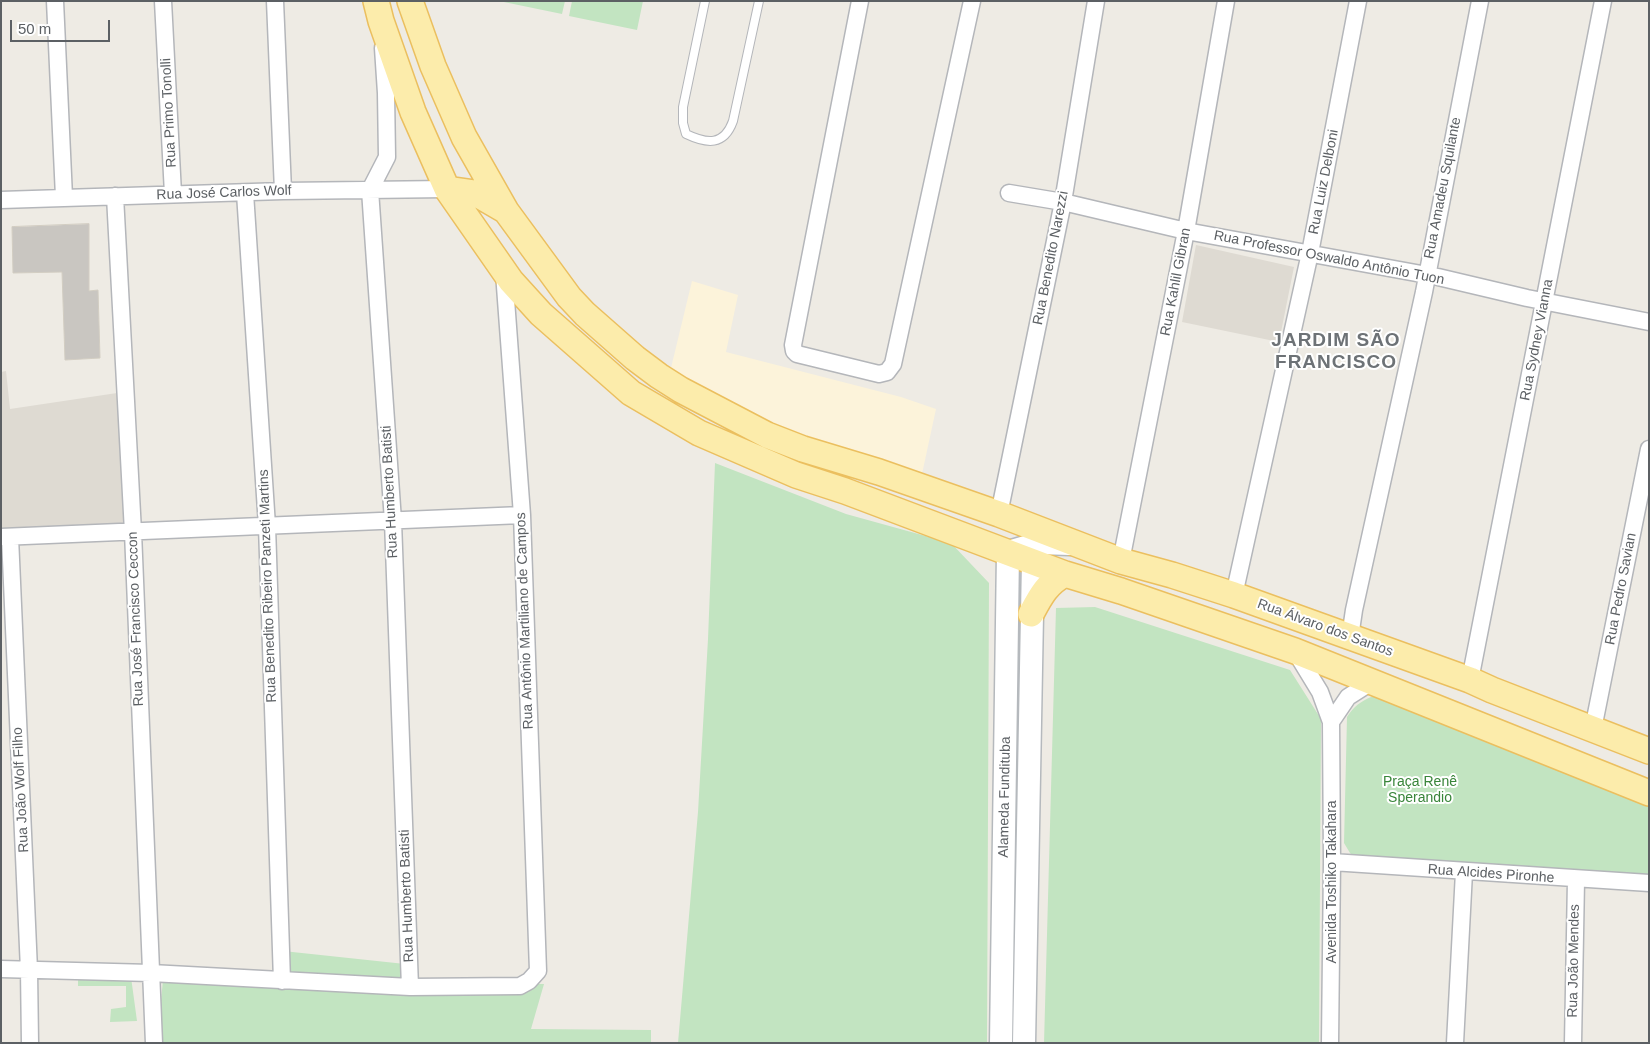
<!DOCTYPE html>
<meta charset="utf-8">
<style>
body{margin:0}
#map{position:relative;width:1650px;height:1044px;overflow:hidden;background:#eeebe4;font-family:Arial,sans-serif}
canvas{display:block}
.frame{position:absolute;inset:0;border:2px solid #5c6064;pointer-events:none}
.scale{position:absolute;left:10px;top:20px;width:100px;height:22px;box-sizing:border-box;border:2px solid #5c6064;border-top:0;padding-left:6px;font-size:15px;line-height:18px;white-space:nowrap;color:#5c6064;-webkit-text-stroke:4px #fff;paint-order:stroke}
</style>
<div id="map">
<canvas width="1650" height="1044"></canvas>
<div class="frame"></div>
<div class="scale">50 m</div>
</div>
<script>
const ctx = document.querySelector('canvas').getContext('2d');
ctx.lineJoin = 'round';
function paint(path, color) {
  ctx.fillStyle = color;
  ctx.fill(path, 'evenodd');
}
function trace(path, color, width, dash) {
  ctx.strokeStyle = color;
  ctx.lineWidth = width;
  ctx.lineCap = dash ? 'butt' : 'round';
  ctx.setLineDash(dash || []);
  ctx.stroke(path);
}
function label(font, color, halo, rows, align = 'center') {
  ctx.font = font + ' Arial,sans-serif';
  ctx.lineWidth = 4;
  ctx.setLineDash([]);
  ctx.textBaseline = 'middle';
  ctx.strokeStyle = halo;
  ctx.fillStyle = color;
  for (const [text, x, y, turn = 0] of rows) {
    ctx.save();
    ctx.translate(x, y);
    ctx.rotate((+turn || 0) * Math.PI / 180);
    ctx.textAlign = isNaN(turn) ? turn : align;
    if (halo) ctx.strokeText(text, 0, 0);
    ctx.fillText(text, 0, 0);
    ctx.restore();
  }
}
const commercial = new Path2D(`
 M692,281L738,295L726,352L901,397L936,409L922,474L814,443L750,414L670,372Z`);
const education = new Path2D(`
 M1196,245L1294,267L1279,342L1182,322Z
 M6,371L10,409L117,393L126,524L1,530V372Z`);
const green = new Path2D(`
 M499,1H565L562,14Z
 M572,1H643L637,30L569,16Z
 M715,463L846,514L951,543L989,583L987,1043H678L698,812L708,639Z
 M1095,607L1290,670L1321,719L1319,1043H1044L1056,608Z
 M1371,697H1382L1649,798V877L1358,861L1350,853L1344,843L1347,717C1354,706 1360,702 1371,697Z
 M283,951L405,964L404,981L284,979Z
 M78,976L131,977L137,1021L110,1022L111,1009L126,1007V986H78Z
 M163,980L544,984L531,1029L651,1030V1043H159L158,1031Z`);
const building = new Path2D(`
 M89,224V291L98,290L100,358L65,360L62,272L13,273L12,227Z`);
const service = new Path2D(`
 M705,1L683,107V123L686,134C707,144 724,146 733,121L759,1`);
const minor = new Path2D(`
 M55,1L64,197
 M163,1L173,194
 M275,1L283,191
 M860,1L793,345L794,351L797,354L879,374L887,372L893,364L972,1
 M383,48L386,93L387,157L370,190L393,521L410,987
 M245,193L267,526L282,981
 M1009,193L1063,202L1186,231L1438,277L1527,298L1649,322
 M115,196L133,532L154,1043
 M1,200L283,191L447,189
 M999,514L1063,202L1096,1
 M1,537L522,515
 M10,537L29,970L30,1043
 M1121,561L1186,231L1226,1
 M1234,595L1310,253L1358,1
 M1350,637L1354,610L1424,292L1480,1
 M1295,651L1320,692L1331,722L1332,862L1330,1043
 M1470,680L1603,1
 M1331,722L1348,697L1373,681
 M1593,729L1649,449
 M1332,862L1649,883
 M1,969L151,973L410,987L520,986L529,981L538,971L522,515L504,273
 M1455,1043L1464,872
 M1573,1043L1576,880`);
const secondary = new Path2D(`
 M1001,1043L1008,552L1039,543L1070,544
 M1024,1043L1033,561`);
const primary = new Path2D(`
 M376,1L381,21L413,112L447,189L511,281L541,314L631,393L699,433L796,475L845,491L1065,574L1121,591L1295,651L1649,793
 M410,1L433,66L464,137L506,211L569,297L585,314L635,358L659,376L681,390L767,435L803,449L879,472L999,514L1121,561L1172,575L1234,595L1470,680L1492,690L1649,751
 M447,189L475,193L506,211
 M1031,614C1040,597 1047,583 1065,574`);
const streetNames = [
 ["Rua Primo Tonolli",169,113,-93],
 ["Rua Luiz Delboni",1324,182,-79],
 ["Rua Amadeu Squilante",1443,188,-79],
 ["Rua José Carlos Wolf",224,193,-2],
 ["Rua Benedito Narezzi",1051,258,-79],
 ["Rua Professor Oswaldo Antônio Tuon",1329,258,11],
 ["Rua Kahlil Gibran",1176,282,-79],
 ["Rua Sydney Vianna",1537,340,-79],
 ["Rua Humberto Batisti",390,492,-93],
 ["Rua Benedito Ribeiro Panzeti Martins",268,586,-92],
 ["Rua Pedro Savian",1621,589,-79],
 ["Rua José Francisco Ceccon",136,619,-92],
 ["Rua Antônio Martiliano de Campos",525,621,-92],
 ["Rua Álvaro dos Santos",1325,628,20],
 ["Rua João Wolf Filho",21,790,-93],
 ["Alameda Fundituba",1005,797,-89],
 ["Rua Alcides Pironhe",1491,874,4],
 ["Avenida Toshiko Takahara",1332,882,-90],
 ["Rua Humberto Batisti",407,896,-92],
 ["Rua João Mendes",1574,961,-89]
];
const parkNames = [
 ["Praça Renê",1420,782],
 ["Sperandio",1420,798]
];
const districtNames = [
 ["JARDIM SÃO",1336,341],
 ["FRANCISCO",1336,363]
];
paint(commercial, '#fcf3da');
paint(education, '#dedad2');
paint(green, '#c2e4c1');
paint(building, '#c9c6c1');
trace(building, '#d2cdc2', 1);
trace(service, '#b4b6ba', 10);
trace(minor, '#b4b6ba', 19);
trace(secondary, '#b5b9bd', 25);
trace(primary, '#ebbf5f', 28);
trace(service, '#fff', 8);
trace(minor, '#fff', 16);
trace(secondary, '#fff', 22);
trace(primary, '#fcecab', 25);
label('14px', '#5c6064', '#fff', streetNames);
label('14px', '#39853a', '#fff', parkNames);
ctx.letterSpacing = '1px';
label('bold 19px', '#6d7276', '#fff', districtNames);
ctx.letterSpacing = '0px';
</script>
